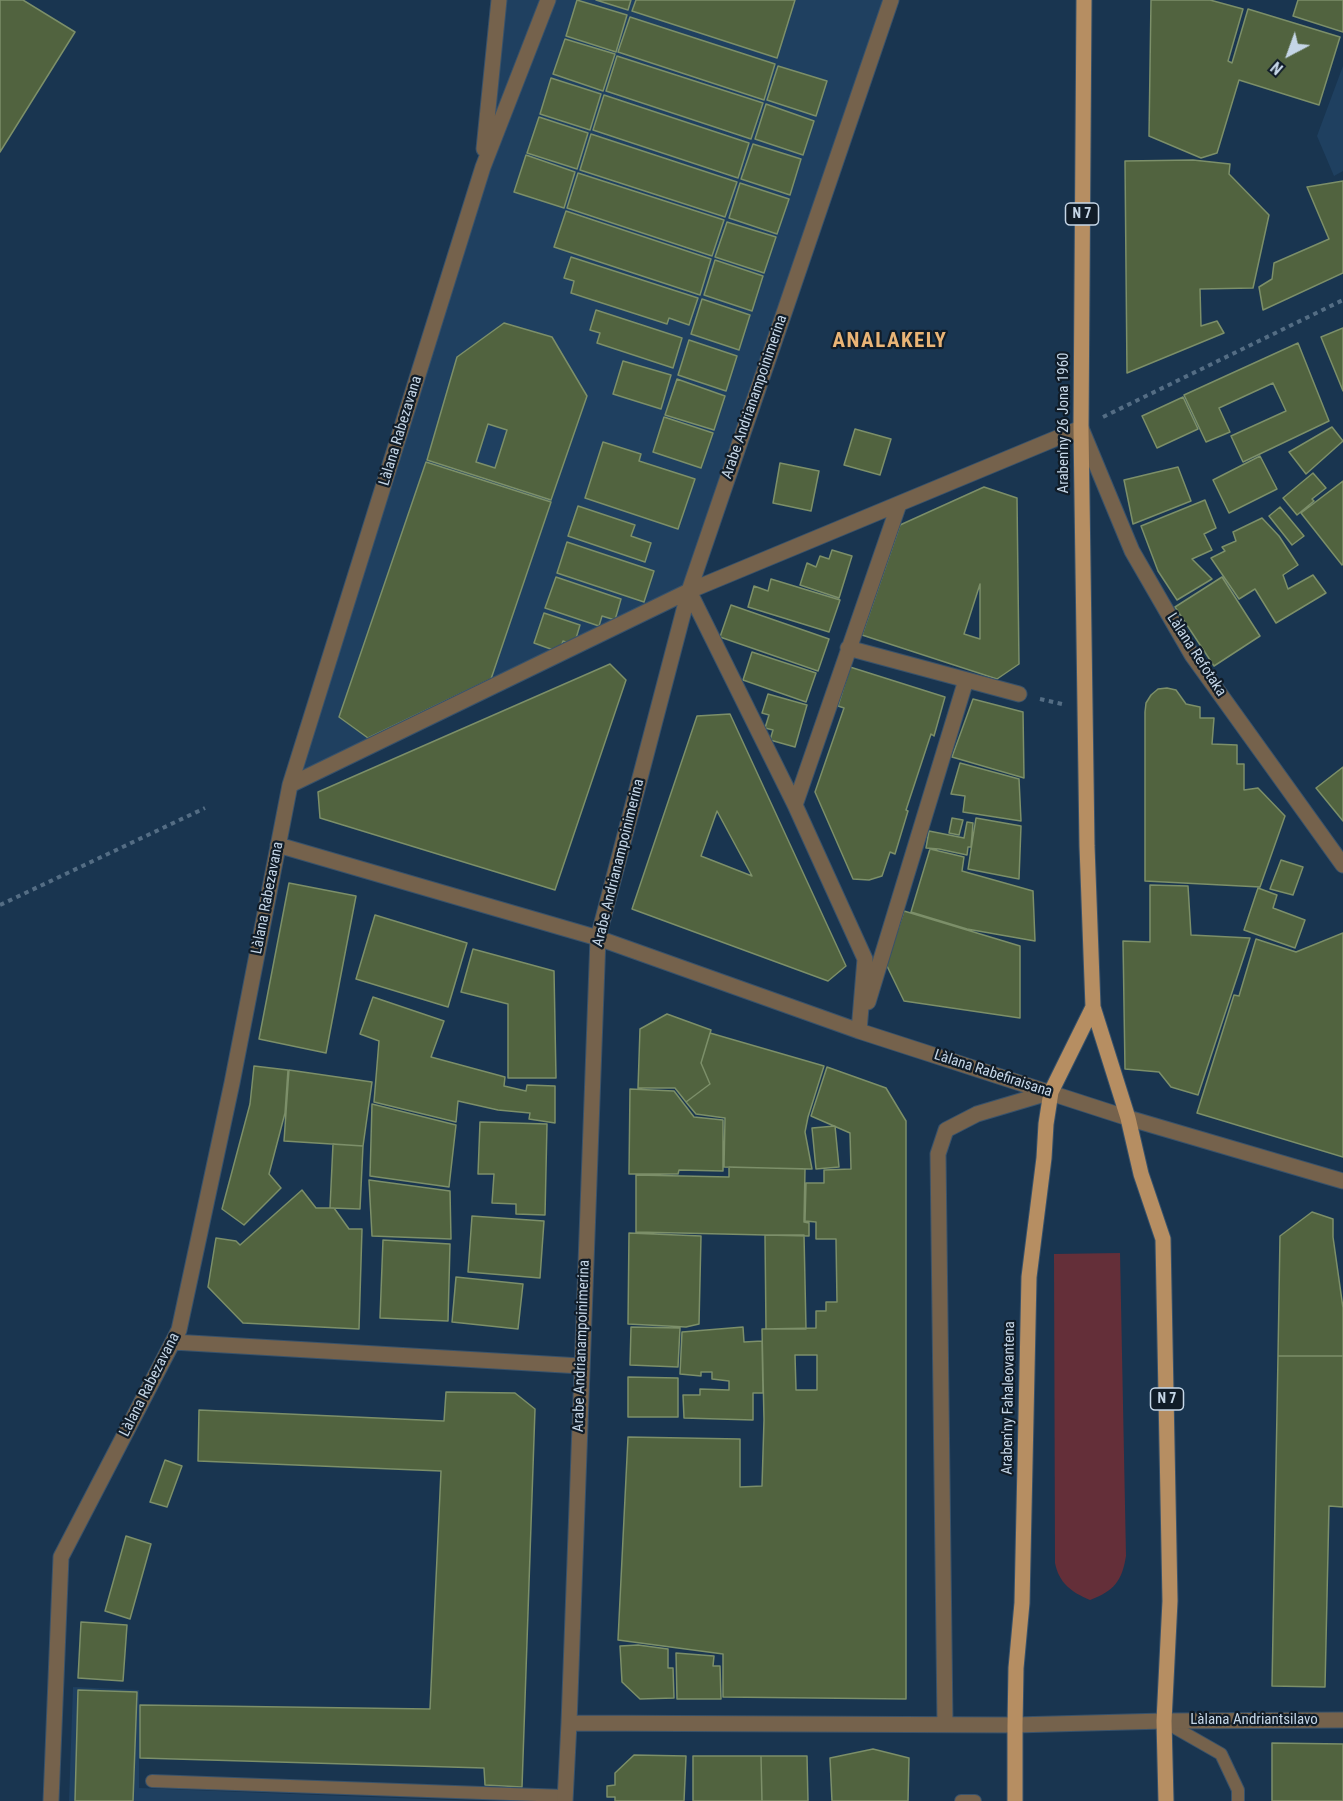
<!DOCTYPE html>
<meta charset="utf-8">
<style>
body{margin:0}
#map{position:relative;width:1343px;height:1801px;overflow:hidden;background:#193550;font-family:"Roboto Condensed",sans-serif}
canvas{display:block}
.north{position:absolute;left:1259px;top:24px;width:60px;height:60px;-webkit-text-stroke:4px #101c28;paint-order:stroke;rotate:221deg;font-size:16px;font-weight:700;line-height:24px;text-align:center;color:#c5d6e7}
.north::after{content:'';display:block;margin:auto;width:21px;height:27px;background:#c5d6e7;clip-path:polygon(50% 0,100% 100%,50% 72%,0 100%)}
</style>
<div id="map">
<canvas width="1343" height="1801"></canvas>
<div class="north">N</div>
</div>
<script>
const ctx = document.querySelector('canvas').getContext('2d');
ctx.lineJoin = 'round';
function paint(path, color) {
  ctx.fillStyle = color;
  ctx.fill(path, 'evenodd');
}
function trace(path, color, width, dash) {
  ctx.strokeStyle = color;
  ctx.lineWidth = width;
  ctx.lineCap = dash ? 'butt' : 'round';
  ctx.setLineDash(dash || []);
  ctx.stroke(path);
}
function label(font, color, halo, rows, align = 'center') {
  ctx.font = font + ' "Roboto Condensed",sans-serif';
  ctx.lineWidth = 4.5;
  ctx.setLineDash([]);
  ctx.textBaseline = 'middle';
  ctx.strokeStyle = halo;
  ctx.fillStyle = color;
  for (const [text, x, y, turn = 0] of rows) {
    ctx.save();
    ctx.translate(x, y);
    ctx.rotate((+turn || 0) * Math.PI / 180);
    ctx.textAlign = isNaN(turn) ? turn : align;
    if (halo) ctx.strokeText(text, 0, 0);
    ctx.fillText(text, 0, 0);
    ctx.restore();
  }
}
const built = new Path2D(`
 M499,0H891L689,591L290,785L483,167Z
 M1343,66V171L1334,176L1317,136Z
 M73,1687L139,1690V1788L474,1801H69Z`);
const green = new Path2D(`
 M1120,1253L1126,1556C1122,1581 1114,1591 1090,1600C1071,1592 1059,1583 1055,1563L1054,1254Z`);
const building = new Path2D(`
 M0,0H23L75,32L0,152Z
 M577,0L627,15L616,52L566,36Z
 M596,0H631L628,10Z
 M636,0H795L777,58L632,11Z
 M1151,0H1210L1243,9L1228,61L1232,63L1248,9L1340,37L1319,105L1239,80L1217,153L1201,158L1149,136Z
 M1298,0H1343V32L1293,16Z
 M630,17L775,64L764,100L618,52Z
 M565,39L615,54L603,91L553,74Z
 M617,56L763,103L751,139L606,91Z
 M778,66L827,81L816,116L767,100Z
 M551,78L601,94L590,130L540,114Z
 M604,95L749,143L738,178L593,130Z
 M766,104L814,121L803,155L755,139Z
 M539,117L588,133L577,169L527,153Z
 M591,134L737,182L725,217L580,170Z
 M753,144L801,159L790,195L741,179Z
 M526,155L575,172L564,208L514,192Z
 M1193,160L1230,164L1229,174L1269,215L1253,288L1200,289L1201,326L1217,321L1224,333L1127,373L1125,161Z
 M578,173L724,220L712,256L567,208Z
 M1343,181V273L1263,310L1259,287L1272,279L1274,263L1329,239L1307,187Z
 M740,183L789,199L777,234L729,218Z
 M566,211L711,259L700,295L554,247Z
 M727,222L776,237L764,273L715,257Z
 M571,257L698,298L689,325L669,318L667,324L571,293L574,281L564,278Z
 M715,260L763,276L752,311L704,295Z
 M702,299L750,315L739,350L691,334Z
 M596,310L682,338L673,368L597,343L600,333L590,330Z
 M504,323L552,337L587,396L551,500L427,460L457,357ZM488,424L507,430L495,468L476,462Z
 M1343,328V391L1321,337Z
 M689,340L737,356L726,391L678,375Z
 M1298,343L1329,421L1243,462L1231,436L1286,411L1273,383L1219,408L1230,432L1206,442L1184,395Z
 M623,361L671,375L661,409L613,394Z
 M677,379L725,396L714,430L665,415Z
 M1183,397L1198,429L1157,448L1142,416Z
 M664,417L713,433L701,468L653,452Z
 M1332,427L1343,441L1306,474L1289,452Z
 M855,429L891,439L880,475L844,465Z
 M603,442L641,454L639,461L695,479L678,529L585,498Z
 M1260,456L1277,489L1229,513L1213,480Z
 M426,462L551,502L491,679L368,738L339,717Z
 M780,463L819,471L811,511L773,503Z
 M1178,467L1191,501L1133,524L1124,480Z
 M1313,473L1326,488L1312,499L1314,501L1297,515L1283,498Z
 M1343,481V564L1342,565L1301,513Z
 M984,487L1017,498L1019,664L997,679L862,635L900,525ZM980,584V639L964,634Z
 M1205,500L1216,528L1204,534L1212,550L1192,559L1212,579L1177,600L1158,571L1141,526Z
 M578,506L635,525L631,536L651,543L645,562L568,536Z
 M1280,507L1304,536L1292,545L1269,516Z
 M1262,518L1279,536L1298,565L1283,575L1288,589L1313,575L1326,593L1276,623L1255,589L1239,599L1211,558L1225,551L1222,547L1236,541L1233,532Z
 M567,542L654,571L644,602L557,573Z
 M832,550L852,556L839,598L800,585L807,563L816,567L820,556L829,559Z
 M556,577L621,599L615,620L602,616L599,626L545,608Z
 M1222,577L1260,636L1214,666L1175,607Z
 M771,579L840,600L829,632L748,607L754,586L768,591Z
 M731,605L829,639L818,671L720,637Z
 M544,613L580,625L574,645L563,641L559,652L534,643Z
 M752,652L816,673L806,702L743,680Z
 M610,664L626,680L555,890L320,818L318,792Z
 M850,667L945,697L934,736L931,734L906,810L908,811L895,854L890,852L882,876L869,880L853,879L815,792L844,708L838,706Z
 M1167,688L1176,690L1186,704L1200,707V718H1214L1212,744L1237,745V764H1244V790L1258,788L1285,816L1260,887L1145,881V712L1146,703L1151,695L1158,689Z
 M768,694L807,705L795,747L770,740L773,730L765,728L769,715L762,713Z
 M973,699L1023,712L1024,778L952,757Z
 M730,714L846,966L828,981L632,909L697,716ZM717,811L752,876L701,856Z
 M960,763L1019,779L1021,821L963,812L965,796L951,794Z
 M1343,767V821L1316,788Z
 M952,818L963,820L959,835L949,833Z
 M976,818L1021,826L1019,879L968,869Z
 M967,822L973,823L971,847H968L967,855L939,849L926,848L929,831L964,838Z
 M930,849L964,857L962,871L1033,891L1035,941L967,929L911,912Z
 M1281,860L1303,867L1293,895L1270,889Z
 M289,883L356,896L326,1053L259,1039Z
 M1150,885L1188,886L1191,935L1250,938L1198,1095L1171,1087L1159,1072L1125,1069L1123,941L1150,942Z
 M1258,888L1277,895L1273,908L1305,920L1295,948L1244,930Z
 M904,911L1020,946V1018L904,1001L886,964Z
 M375,915L467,943L448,1007L356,979Z
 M1343,933V1157L1197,1113L1234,995L1239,996L1256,939L1296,952Z
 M473,949L554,971L556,1078H508V1004L461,992Z
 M373,997L444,1021L431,1057L505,1077L504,1086L526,1091L527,1085L555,1086V1123L529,1119L530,1113L498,1110L458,1101L456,1122L374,1102L379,1041L360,1034Z
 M667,1014L711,1030L701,1063L710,1084L686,1102L675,1088H638L640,1029Z
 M710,1033L824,1066L808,1117L805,1132L812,1169L724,1167L725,1118L696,1114L686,1102L710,1084L701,1063Z
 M254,1066L288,1070L285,1113L269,1174L281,1188L244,1225L222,1209L250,1104Z
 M827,1067L886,1088L906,1121V1699L723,1697V1654L618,1640L628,1437L740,1439V1487L762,1486L764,1420L762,1329L816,1328V1311H826V1302H837L836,1239H816V1222L805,1221L806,1183H824V1170L851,1169L850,1133L811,1116ZM795,1355H817V1390H796Z
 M289,1070L372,1082L363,1146L284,1141Z
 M630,1089L674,1091L694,1117L723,1120V1171L679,1170L678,1174H629Z
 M372,1104L456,1125L449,1187L370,1176Z
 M480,1122L547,1124L545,1215L516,1214V1204L492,1203L494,1174H478Z
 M835,1126L839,1167L816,1169L812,1128Z
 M333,1144L363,1146L360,1209L330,1208Z
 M729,1167L805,1169L804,1222L809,1223V1236L636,1232V1175L729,1177Z
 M369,1180L450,1191L451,1239L372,1236Z
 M302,1190L316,1208H334L349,1229H362L359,1329L243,1323L208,1287L216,1238L236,1241L240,1245Z
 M1312,1212L1333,1219V1237L1343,1308V1356H1278L1280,1236Z
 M472,1216L544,1221L540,1278L468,1272Z
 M629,1233L701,1236L699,1324L686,1327L628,1324Z
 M765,1235H804L806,1329H766Z
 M383,1240L450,1244L448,1321L380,1318Z
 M456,1277L523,1284L518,1329L452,1322Z
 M631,1327L680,1328L678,1367L630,1365Z
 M743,1327L744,1342L762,1341L763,1393H753V1420L684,1418L683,1395H700V1389L729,1390V1381L712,1379V1372H701V1376L680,1374L682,1332Z
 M1278,1356H1343V1507L1329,1506L1325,1687L1272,1686Z
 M628,1377L678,1378V1417H628Z
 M446,1392L515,1393L535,1409L522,1787L485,1785L484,1768L140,1758V1705L430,1709L441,1471L198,1461L199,1410L444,1421Z
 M165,1460L182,1466L167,1507L150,1502Z
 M126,1536L151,1544L130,1619L105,1611Z
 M81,1622L127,1625L123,1681L78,1678Z
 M638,1645L668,1649V1668H673L674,1698L640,1699L622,1682L620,1646Z
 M676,1653L714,1656L713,1666H720L721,1699H677Z
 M78,1690L137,1692L133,1801H75Z
 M1272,1743L1343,1744V1801H1272Z
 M873,1749L909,1758L908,1801H832L830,1758Z
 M634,1755L686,1756L684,1801H615V1797H607V1786L615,1785V1773Z
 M693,1756H761L762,1801H693Z
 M761,1756H807L808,1801H762Z`);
const path = new Path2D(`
 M1103,417L1343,300
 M1040,699L1062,704
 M0,905L205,808`);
const lane = new Path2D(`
 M1165,1722L1221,1754L1238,1790V1801
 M152,1781L565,1796
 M961,1801H975`);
const street = new Path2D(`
 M484,149L499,0
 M689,591L795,805L865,959L859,1031
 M848,648L1019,694
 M290,785L689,591L1081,428L1132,551L1192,655L1343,865
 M795,805L899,504
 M278,845L598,938L859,1031L1128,1118L1343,1181
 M868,1002L966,680
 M173,1342L581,1366
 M569,1723L1015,1725L1164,1721L1343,1720
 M945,1723L938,1154L946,1130L977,1114L1051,1092
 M51,1801L61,1557L179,1330L232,1083L290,785L483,167L548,0
 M565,1801L569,1723L598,938L689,591L891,0`);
const primary = new Path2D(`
 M1084,0L1081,428L1087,846L1093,1007L1128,1118L1141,1174L1163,1239L1170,1601L1164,1721L1166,1801
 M1015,1801V1725L1016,1668L1022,1603L1029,1277L1044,1158L1046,1124L1051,1092L1093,1007`);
const shields = [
 [1082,214,33],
 [1167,1399,33]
];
const shieldNames = [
 ["N 7",1082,214],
 ["N 7",1167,1399]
];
const streetNames = [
 ["Arabe Andrianampoinimerina",755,397,-71],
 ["Araben'ny 26 Jona 1960",1064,423,-90],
 ["Làlana Rabezavana",401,431,-73],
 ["Làlana Refotaka",1196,655,57],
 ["Arabe Andrianampoinimerina",619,863,-76],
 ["Làlana Rabezavana",268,898,-79],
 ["Làlana Rabefiraisana",993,1074,18],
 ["Arabe Andrianampoinimerina",582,1346,-88],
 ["Làlana Rabezavana",150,1385,-63],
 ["Araben'ny Fahaleovantena",1009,1398,-89],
 ["Làlana Andriantsilavo",1254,1720]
];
const districtNames = [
 ["ANALAKELY",890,342]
];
paint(built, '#1f4060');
paint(green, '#642f39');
paint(building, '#51633f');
trace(building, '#7c8f69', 1.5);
trace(lane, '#38526b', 14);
trace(street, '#38526b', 17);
trace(primary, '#38526b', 17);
trace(path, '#546d84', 4, [4.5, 4.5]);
trace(lane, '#75624c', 12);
trace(street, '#75624c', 15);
trace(primary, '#b68e62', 15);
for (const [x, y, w] of shields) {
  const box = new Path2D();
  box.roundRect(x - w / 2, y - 11, w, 22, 4.5);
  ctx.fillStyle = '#101c28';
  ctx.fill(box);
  trace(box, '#c5d6e7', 1.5);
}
label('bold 14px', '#c5d6e7', null, shieldNames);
label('15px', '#c5d6e7', '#101c28', streetNames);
ctx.letterSpacing = '1.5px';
label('bold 21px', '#e9b476', '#101c28', districtNames);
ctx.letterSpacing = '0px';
</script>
